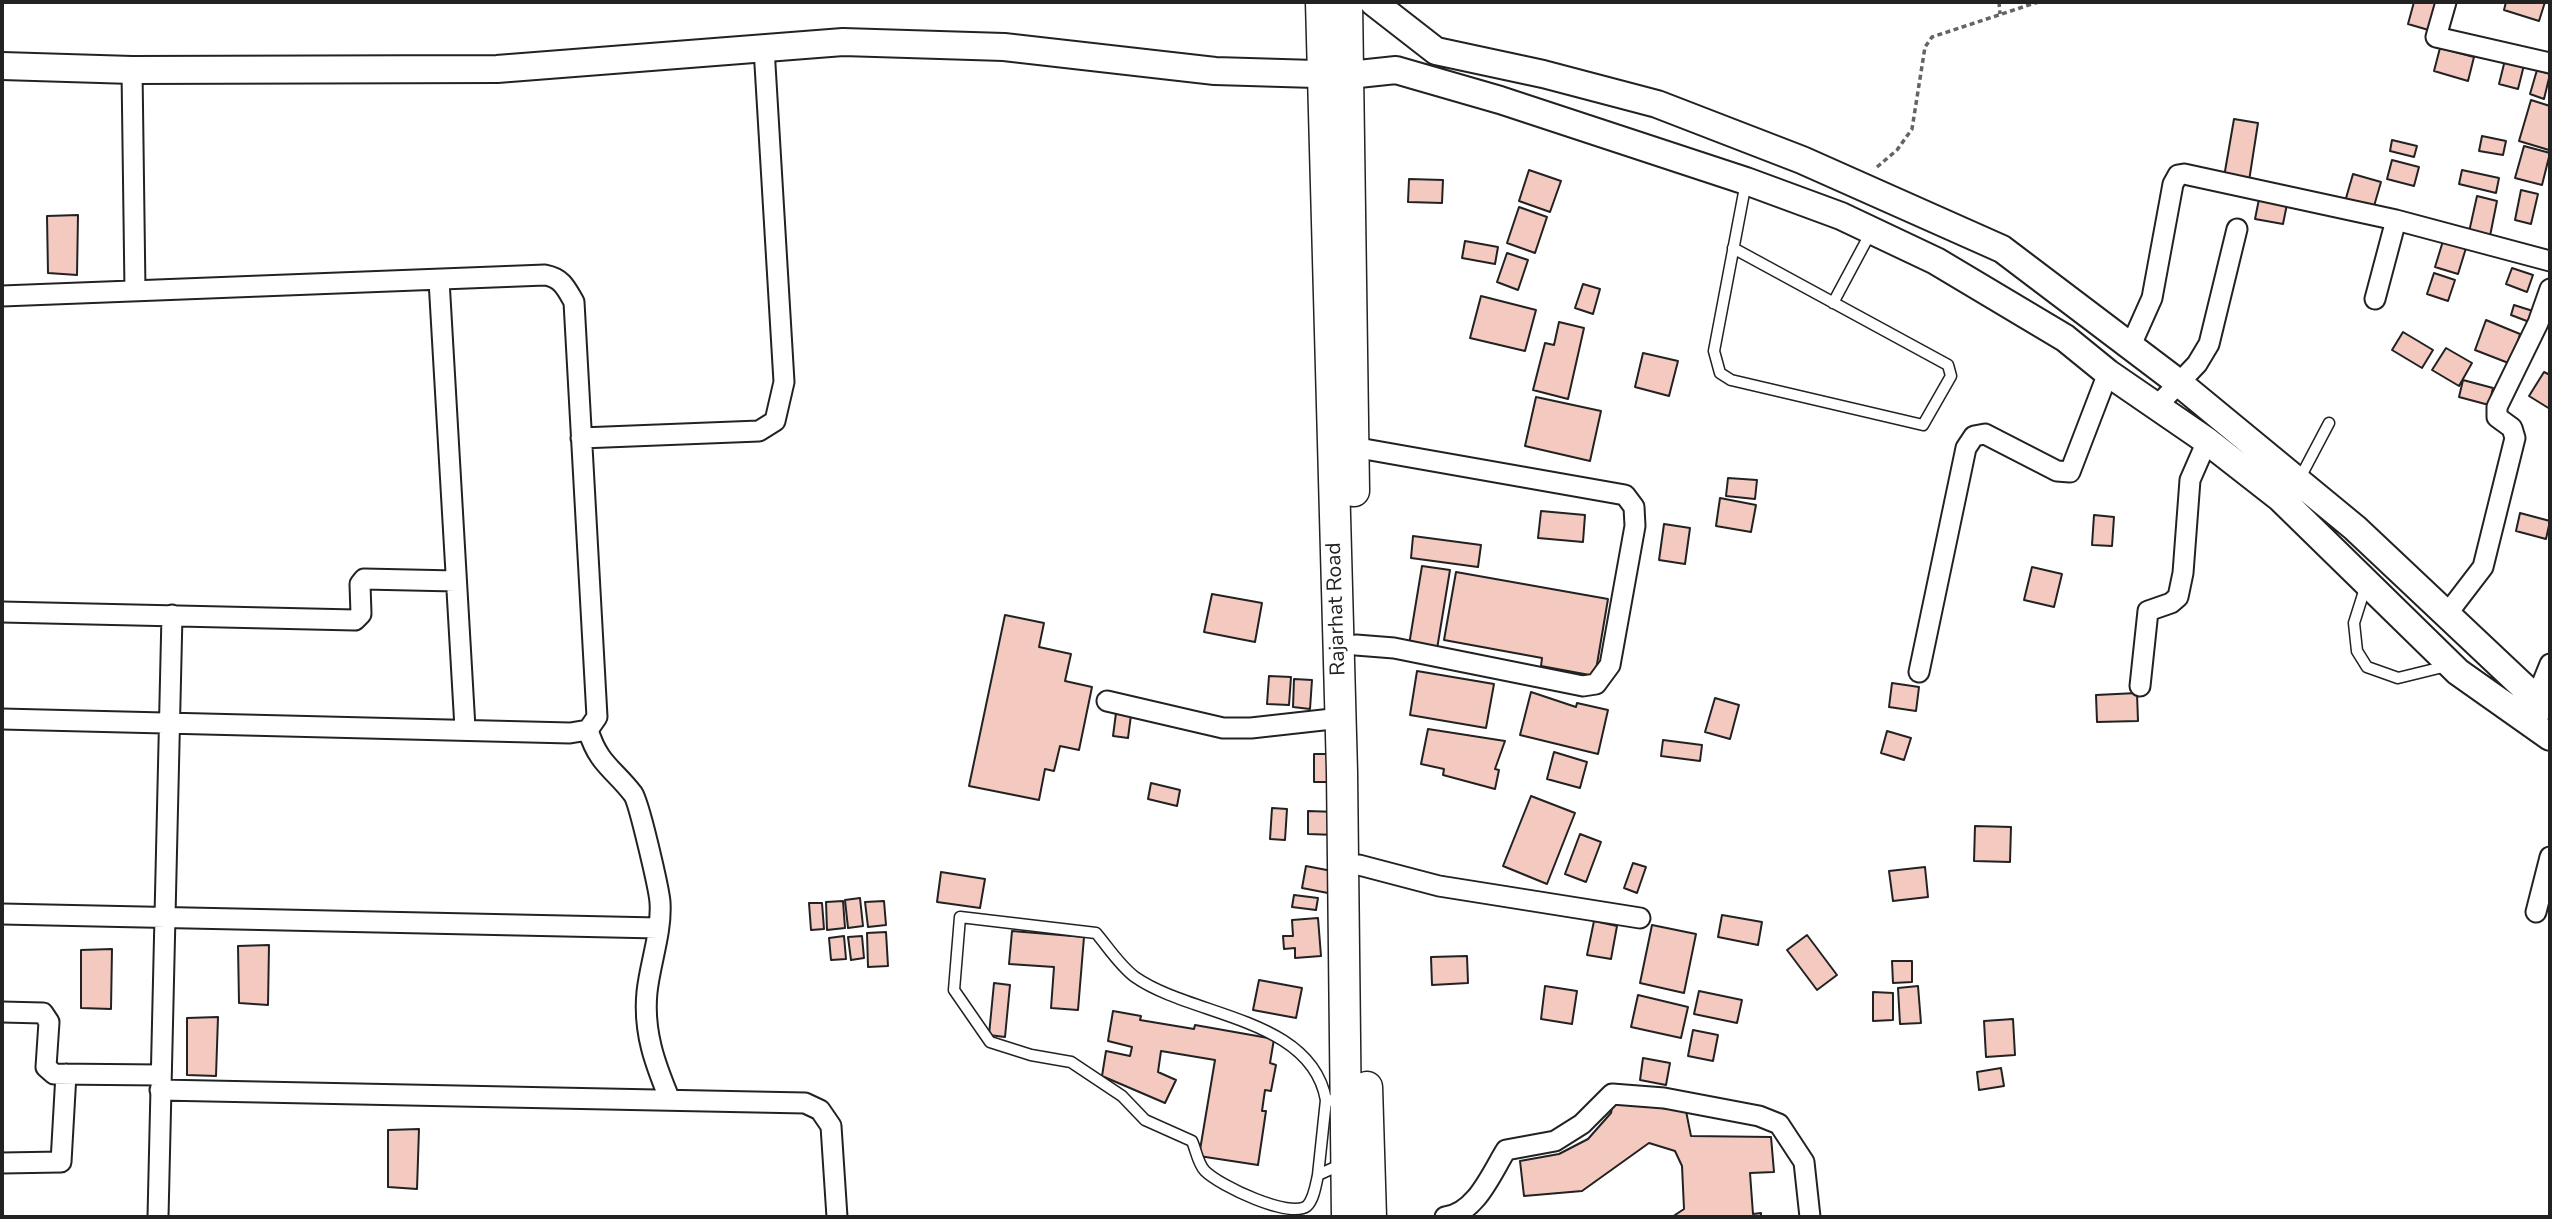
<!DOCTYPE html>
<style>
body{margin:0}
#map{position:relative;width:2552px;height:1219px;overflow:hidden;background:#fff;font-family:"Nunito Sans",sans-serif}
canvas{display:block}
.frame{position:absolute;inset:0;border:4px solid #222;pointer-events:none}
</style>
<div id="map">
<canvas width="2552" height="1219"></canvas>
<div class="frame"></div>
</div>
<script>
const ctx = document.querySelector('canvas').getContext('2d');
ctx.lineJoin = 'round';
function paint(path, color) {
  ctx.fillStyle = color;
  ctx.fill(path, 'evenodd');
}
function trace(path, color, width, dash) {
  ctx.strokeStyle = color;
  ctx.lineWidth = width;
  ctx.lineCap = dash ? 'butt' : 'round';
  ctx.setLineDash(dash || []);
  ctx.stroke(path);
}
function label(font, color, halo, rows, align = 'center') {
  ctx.font = font + ' "Nunito Sans",sans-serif';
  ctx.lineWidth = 5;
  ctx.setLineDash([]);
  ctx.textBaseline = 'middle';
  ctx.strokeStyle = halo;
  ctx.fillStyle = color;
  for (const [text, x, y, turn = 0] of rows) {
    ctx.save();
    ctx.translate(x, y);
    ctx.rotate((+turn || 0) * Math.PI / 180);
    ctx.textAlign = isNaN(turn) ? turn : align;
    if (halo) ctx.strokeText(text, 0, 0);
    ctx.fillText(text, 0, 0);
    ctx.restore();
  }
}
const building = new Path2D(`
 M2414,2H2439L2432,31L2408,24Z
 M2506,2H2545L2539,21L2504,10Z
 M2440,48L2474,57L2468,81L2434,71Z
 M2505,60L2524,65L2518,89L2499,84Z
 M2537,70L2550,74L2544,99L2530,94Z
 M2531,100L2550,106L2549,150L2519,141Z
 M2234,119L2258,123L2249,181L2224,177Z
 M2482,136L2506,141L2503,155L2479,151Z
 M2392,140L2417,146L2414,157L2390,151Z
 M2524,146L2550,153L2542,185L2515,178Z
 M2392,160L2419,167L2414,186L2387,179Z
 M1529,170L1561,181L1550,212L1519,201Z
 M2462,170L2499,178L2496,193L2459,184Z
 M2353,174L2381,182L2372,213L2344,205Z
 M1409,179L1443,180L1442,203L1408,202Z
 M2521,190L2538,194L2531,224L2515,220Z
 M2477,196L2497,201L2490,236L2469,232Z
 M2259,199L2287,204L2283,224L2255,219Z
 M1519,207L1547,217L1535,253L1507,243Z
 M78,215L77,275L48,273L47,216Z
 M1465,241L1498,247L1495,264L1462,258Z
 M2443,241L2466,248L2458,274L2435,267Z
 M1507,253L1528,260L1518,290L1497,282Z
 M2512,268L2533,275L2527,292L2506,284Z
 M2434,273L2455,280L2448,301L2427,294Z
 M1583,284L1600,289L1593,314L1575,308Z
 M1481,296L1536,310L1525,351L1470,338Z
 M2514,305L2536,312L2532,323L2511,315Z
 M2486,320L2520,334L2511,364L2475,350Z
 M1559,322L1584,328L1568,399L1533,390L1545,343L1554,345Z
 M2403,332L2433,350L2422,368L2392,350Z
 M2446,348L2472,363L2459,386L2432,370Z
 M1643,353L1678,361L1669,396L1635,387Z
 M2544,372L2550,375V409L2529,396Z
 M2463,380L2493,388L2489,405L2459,397Z
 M1536,397L1601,411L1590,461L1525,446Z
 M1728,478L1757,480L1755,499L1726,496Z
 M1720,498L1756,505L1751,532L1716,526Z
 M1541,511L1585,515L1583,542L1538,538Z
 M2520,513L2550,521L2546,539L2516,531Z
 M2094,515L2114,517L2112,546L2092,545Z
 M1664,524L1690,528L1685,564L1659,560Z
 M1413,536L1481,545L1478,567L1411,558Z
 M1422,566L1450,570L1437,649L1409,645Z
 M2032,567L2062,574L2054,607L2024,600Z
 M1456,572L1608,599L1595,676L1541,666L1542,658L1444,640Z
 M1212,594L1262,603L1255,642L1204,632Z
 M1005,615L1044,623L1039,647L1071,654L1065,681L1092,687L1079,750L1060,746L1054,771L1045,769L1039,800L969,786Z
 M1417,671L1494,684L1486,728L1410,715Z
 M1269,676L1291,677L1289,705L1267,704Z
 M1294,679L1312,680L1310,709L1293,707Z
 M1892,683L1919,687L1916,711L1889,707Z
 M1531,692L1576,707L1577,703L1608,710L1598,754L1520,735Z
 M2137,693L2138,721L2097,722L2096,695Z
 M1715,698L1739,705L1730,739L1705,732Z
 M1116,713L1131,715L1128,738L1113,736Z
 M1428,729L1505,741L1495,769L1499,770L1495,789L1443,775L1444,769L1421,764Z
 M1887,731L1911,738L1904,760L1881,753Z
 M1663,740L1702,745L1700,761L1661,756Z
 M1554,752L1587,762L1580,788L1547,779Z
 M1314,754H1331V782H1314Z
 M1151,783L1180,790L1177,806L1148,799Z
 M1531,796L1575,813L1547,884L1503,866Z
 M1272,808L1287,809L1285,840L1270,839Z
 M1308,811L1337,812L1336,835L1308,834Z
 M1975,826L2011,827L2010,862L1974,861Z
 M1580,834L1601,842L1586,882L1565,874Z
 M1633,863L1646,867L1637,893L1624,888Z
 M1306,866L1332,871L1328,893L1302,888Z
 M1925,867L1928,897L1893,901L1889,871Z
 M941,872L985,879L980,908L937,902Z
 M1294,895L1318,898L1316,910L1292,907Z
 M860,898L863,926L848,928L845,900Z
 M843,901L845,928L827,930L826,902Z
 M884,901L886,925L868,927L865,902Z
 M809,903H822L824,929L811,930Z
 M1722,915L1762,922L1758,945L1718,937Z
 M1318,918L1321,956L1295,958V948L1284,949L1283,936H1293L1292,920Z
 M1594,921L1617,926L1611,959L1587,955Z
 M1652,925L1696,934L1684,993L1640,983Z
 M1012,931L1084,937L1078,1010L1051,1008L1054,967L1009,964Z
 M886,932L888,966L868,967L867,933Z
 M1807,935L1837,975L1817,990L1787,950Z
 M844,936L846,959L831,960L829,938Z
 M862,936L864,958L851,960L848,937Z
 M269,945L268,1005L239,1003L238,946Z
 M112,949L111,1009L81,1008V950Z
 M1467,956L1468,983L1432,985L1431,957Z
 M1892,961H1912V982L1893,983Z
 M1259,980L1302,988L1296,1018L1253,1010Z
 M994,983L1010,985L1005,1037L989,1035Z
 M1545,986L1577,991L1572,1024L1541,1019Z
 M1918,986L1921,1023L1900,1024L1898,988Z
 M1699,991L1742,1000L1737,1023L1694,1014Z
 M1873,992L1893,993V1020L1873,1021Z
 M1638,995L1688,1007L1681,1038L1631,1027Z
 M1113,1011L1141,1016L1140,1020L1194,1029L1195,1025L1274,1039L1270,1063L1276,1065L1271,1091L1265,1090L1262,1111H1266L1258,1165L1199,1156L1215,1060L1161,1051L1158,1072L1176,1080L1165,1103L1102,1076L1106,1051L1130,1056L1132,1047L1108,1041Z
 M218,1017L216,1076L187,1075V1018Z
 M2013,1019L2015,1055L1986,1057L1984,1021Z
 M1693,1030L1718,1035L1713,1061L1688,1056Z
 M1643,1058L1670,1063L1666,1085L1640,1080Z
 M2001,1068L2004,1086L1979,1090L1977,1072Z
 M1613,1102L1686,1111L1691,1136L1771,1137L1774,1172L1750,1173L1753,1214L1761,1213V1217H1672L1684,1209L1682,1166L1675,1151L1649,1143L1582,1191L1524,1196L1520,1161L1559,1154L1588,1139L1611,1113Z
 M419,1129L417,1189L388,1187V1130Z`);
const path = new Path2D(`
 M1999,2L2000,14
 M1877,167L1897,150L1912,129L1925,47L1932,37L2038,2`);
const lane = new Path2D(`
 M1733,248L1948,365L1951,376L1923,425L1731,380L1720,373L1714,351L1746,182
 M1833,303L1871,232
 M2300,478L2329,423
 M2366,585L2354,623L2357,651L2367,667L2398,678L2447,666
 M1342,1164L1318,1175C1316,1184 1314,1199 1307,1206C1290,1219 1220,1186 1205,1171C1198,1164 1196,1150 1192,1141L1145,1120L1122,1096L1071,1062L1031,1055L990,1042L954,990L960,917L1096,933C1108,947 1120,966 1135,977C1192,1017 1311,1017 1326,1100L1344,1101
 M1318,1175L1326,1100`);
const street = new Path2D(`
 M2446,2L2436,37L2550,63
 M132,70L135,291
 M439,280L465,728
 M2,296L545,275C562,278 566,288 574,302L597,717L588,730L570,733L2,719
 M2375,299L2396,220
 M2131,345L2152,298L2173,184L2178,175L2184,174L2396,220L2550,261
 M2157,406L2197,364L2209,344L2237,229
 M581,438L759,431L775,421L784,382L764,48
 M1353,447L1625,495L1634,507L1635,526L1610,665L1596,684L1583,686L1394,648L1356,645
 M2,612L355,620L361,614L360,584L364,579L456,581
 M2447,614L2483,567L2515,438L2512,428L2497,417V407L2538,323L2550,289
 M1919,672L1966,448L1974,436L1985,434L2057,471L2070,472L2108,373
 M2140,686L2148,611L2171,603L2178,597L2183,573L2190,480L2207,441
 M2537,696L2550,664
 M1107,701L1223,728H1251L1341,718
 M588,730C599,765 613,768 633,794C639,802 659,889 660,902C662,932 650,963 647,992C643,1032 655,1064 670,1100
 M1359,865L1439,886L1640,918
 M2536,912L2550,857
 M2,914L658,928
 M2,1012L43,1013L49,1022L46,1067L54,1074L161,1075
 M160,1090L805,1103L820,1110L831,1126L837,1217
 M2,1163L61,1162L66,1074
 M158,1217L172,615
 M1445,1217C1476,1213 1491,1174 1506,1150L1555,1141L1582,1124L1612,1094L1664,1098L1759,1116L1779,1124L1804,1162L1810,1217`);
const secondary = new Path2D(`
 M1373,2L1436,51L1543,74L1657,104L1802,160L2002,249L2179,383L2355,528L2529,692L2550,706
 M2,66L132,70L497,69L843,42L1004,47L1215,71L1349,75L1396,70L1500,100L1746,181L1841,216L1936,261L2065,338L2108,373L2207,441L2280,498L2458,672L2550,737`);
const primary = new Path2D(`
 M1321,2L1342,772L1347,1217
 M1347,2L1354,491
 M1367,1087L1371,1217`);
const streetNames = [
 ["Rajarhat Road",1337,609,-92]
];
paint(building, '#f3c9c0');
trace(building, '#222', 2);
trace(lane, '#222', 13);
trace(street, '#222', 23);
trace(secondary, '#222', 30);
trace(primary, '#222', 33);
trace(path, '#646464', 3.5, [5, 3.5]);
trace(lane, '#fff', 10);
trace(street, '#fff', 19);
trace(secondary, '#fff', 26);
trace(primary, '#fff', 30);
label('21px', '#222', '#fff', streetNames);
</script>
